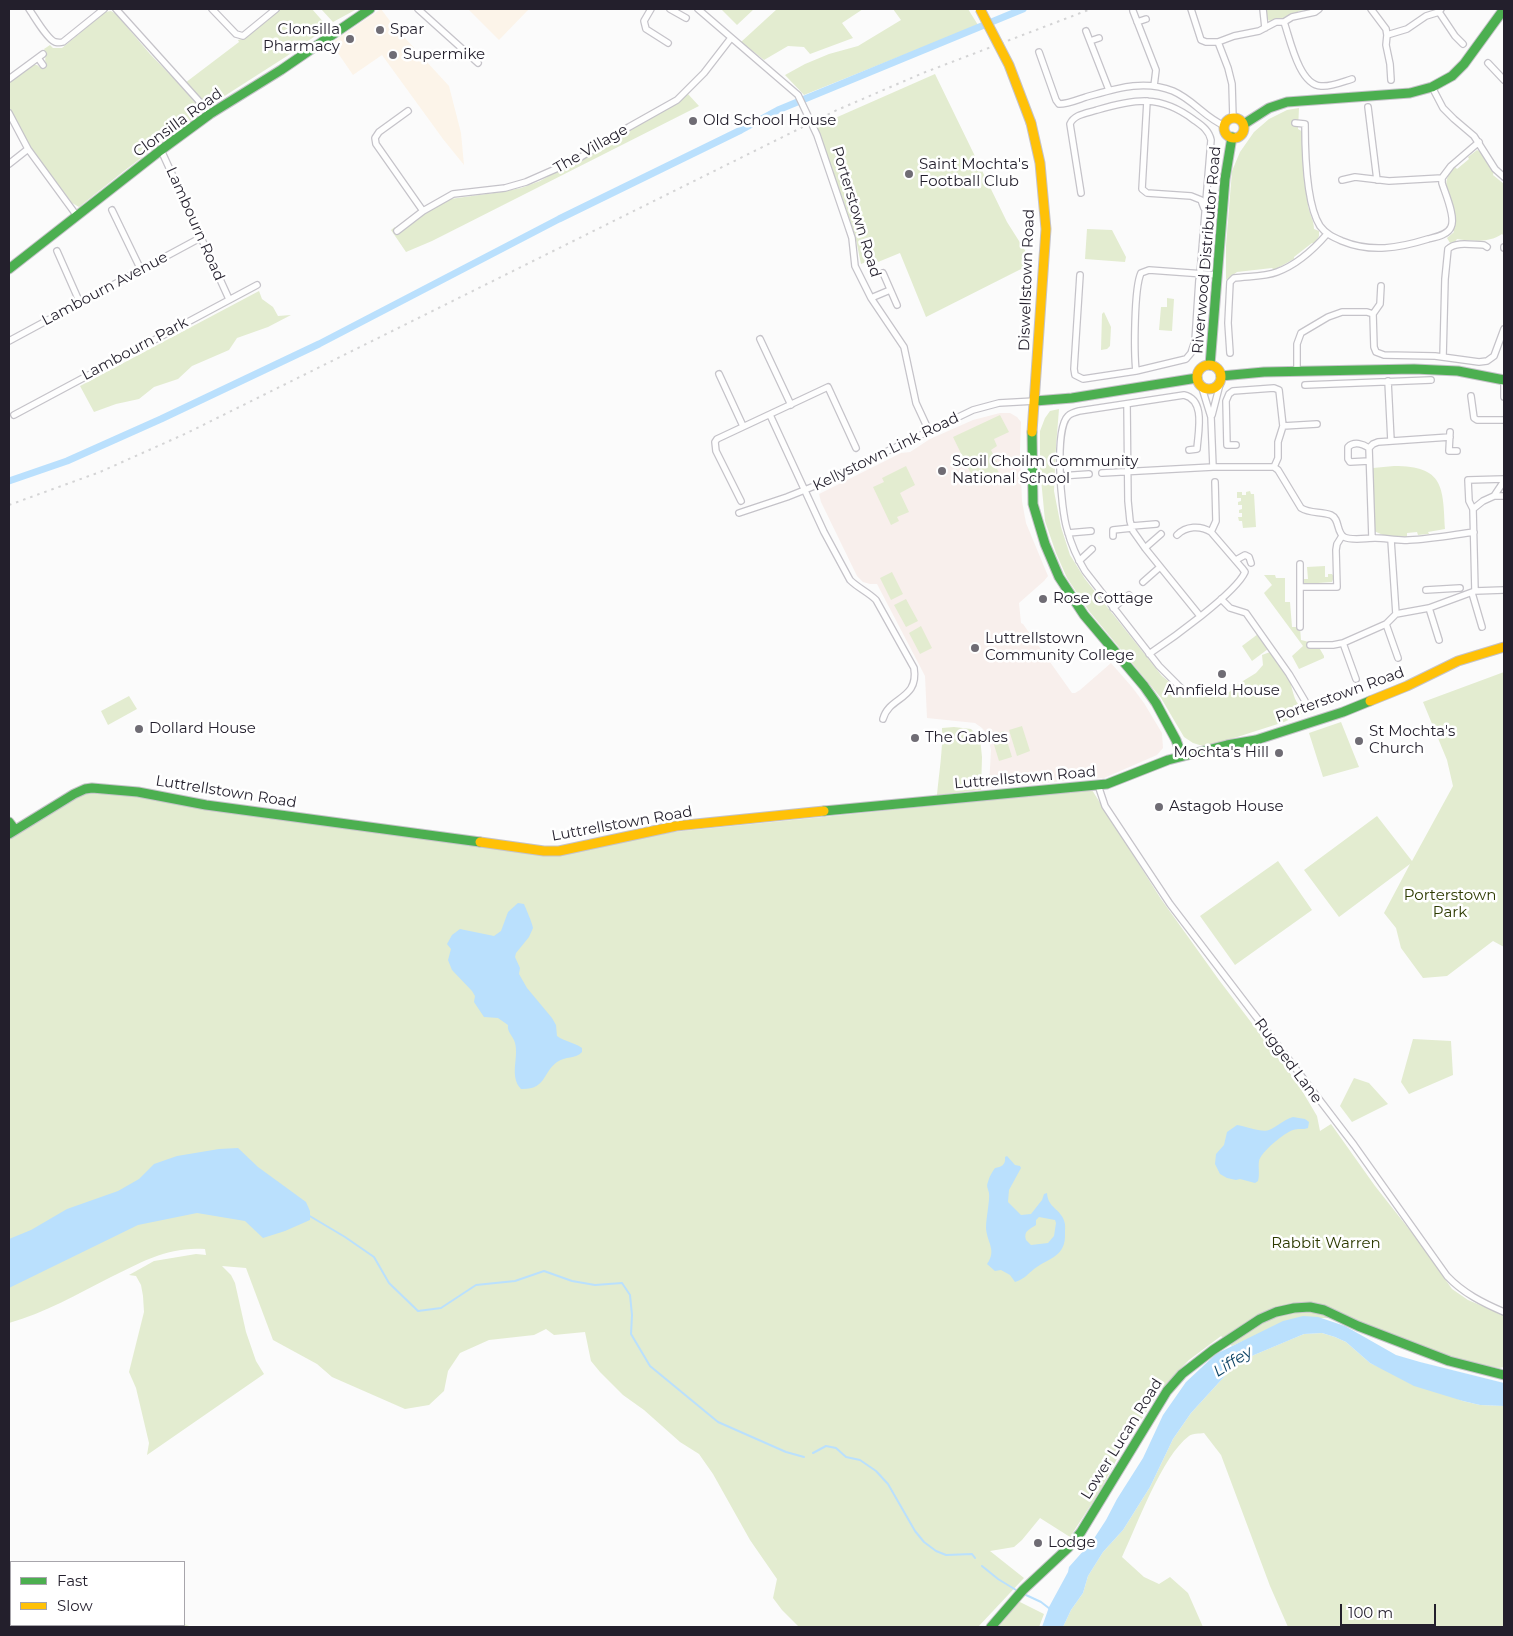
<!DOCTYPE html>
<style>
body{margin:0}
#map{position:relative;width:1513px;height:1636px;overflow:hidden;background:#fbfbfb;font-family:Montserrat,sans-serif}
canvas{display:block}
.frame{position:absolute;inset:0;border:10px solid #231f2c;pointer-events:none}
.legend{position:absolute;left:10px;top:1561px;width:175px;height:65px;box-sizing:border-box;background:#fff;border:1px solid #a7a5ab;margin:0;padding:6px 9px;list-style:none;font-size:15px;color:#231f2c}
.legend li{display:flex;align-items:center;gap:10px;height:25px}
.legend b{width:25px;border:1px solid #a7a5ab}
.scale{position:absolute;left:1340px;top:1604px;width:96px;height:22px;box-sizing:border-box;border:2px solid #231f2c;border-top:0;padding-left:6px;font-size:15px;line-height:18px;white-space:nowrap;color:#231f2c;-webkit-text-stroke:4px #fff;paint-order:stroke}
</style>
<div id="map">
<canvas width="1513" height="1636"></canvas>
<div class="frame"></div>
<ul class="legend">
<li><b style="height:6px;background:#4caf50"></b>Fast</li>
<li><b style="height:6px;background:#ffc107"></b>Slow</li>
</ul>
<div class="scale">100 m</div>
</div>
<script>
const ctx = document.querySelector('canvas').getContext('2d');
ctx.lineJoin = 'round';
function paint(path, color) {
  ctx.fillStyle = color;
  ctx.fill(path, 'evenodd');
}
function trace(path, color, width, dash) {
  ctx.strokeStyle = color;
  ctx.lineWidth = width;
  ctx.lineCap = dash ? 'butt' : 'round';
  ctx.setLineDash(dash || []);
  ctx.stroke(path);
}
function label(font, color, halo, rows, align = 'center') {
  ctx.font = font + ' Montserrat,sans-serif';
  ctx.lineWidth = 5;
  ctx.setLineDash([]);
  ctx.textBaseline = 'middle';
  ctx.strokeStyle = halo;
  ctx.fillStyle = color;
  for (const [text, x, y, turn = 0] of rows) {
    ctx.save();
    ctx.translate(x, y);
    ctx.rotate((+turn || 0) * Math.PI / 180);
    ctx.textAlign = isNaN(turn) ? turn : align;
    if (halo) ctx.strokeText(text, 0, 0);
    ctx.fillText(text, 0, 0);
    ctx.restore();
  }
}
const commercial = new Path2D(`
 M381,9L393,25L449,86L461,133L464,165L443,139L382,55L353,75L331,43Z
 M468,9H529L499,40Z`);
const education = new Path2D(`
 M1000,413H1010L1017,417L1021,422L1020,450L1022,501L1026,523L1048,576L1044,581L1019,603L1021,623L1023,624L1072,693H1075L1080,690L1111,663L1132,687L1144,703L1162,733L1163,748L1157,755L1104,778L1072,780L993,788L989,786L991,750L987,734L982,728L975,723L927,718L925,676L877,584H870L863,582L857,576L821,502L819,494L901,453L910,452L930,439L973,420Z`);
const green = new Path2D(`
 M280,9H312L326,25L325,29L287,56L212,104L124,171L79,207L72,203L33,151L9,108V83L34,65H37L42,69L46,65C44,59 47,55 44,49L50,45L53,48H62L105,12L111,11L116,14L150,54L181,86L239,42L238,40L246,38Z
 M321,9H357L333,22Z
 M721,9H754L737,25Z
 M777,9H863L842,23L853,38L810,54L804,47L788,46L764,60L741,42Z
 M893,9H968L978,25L804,95L785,75L805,64L829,54L858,46L901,20Z
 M1265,9H1310L1299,11C1292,18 1280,18 1270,21L1266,18Z
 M935,74L1007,222L1026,252L1027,266L926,317L900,253L878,262L876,258L861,264L855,235L817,126Z
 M688,94L699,106L432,241L406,252L391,230L395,227L396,229L394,230L397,235L438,204L450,199L501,192L521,188L540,181L675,104Z
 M1299,108L1298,129L1303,132V168L1310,203L1308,205C1309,213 1314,220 1314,229L1319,231V236L1315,244L1312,243L1294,257V259L1274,270L1272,268L1237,272L1226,280V246L1232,171L1240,152L1254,132L1269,119L1287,110Z
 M1477,150L1481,152L1494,171L1493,175L1504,184V236L1502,234C1489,243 1472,241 1457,239L1455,242L1450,243L1447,238L1454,232L1453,230L1455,223V217C1452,198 1437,183 1455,167L1457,169L1469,159L1468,157Z
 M1087,229L1112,230L1126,257L1125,262L1085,259Z
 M259,291L262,299L273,307L278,316L291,315L268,327L237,338L229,350L192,366L178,379L154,387L139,399L116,404L94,412L80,386Z
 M1167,298L1174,299L1172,331L1159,330L1161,307H1167Z
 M1104,312L1111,327L1110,346L1107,349L1101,350L1102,314Z
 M1059,409L1056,447L1054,491L1061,527L1070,555L1085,579L1162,676L1178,689V692L1183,698L1200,694L1216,695L1229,692L1243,681L1256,673L1263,665L1262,655L1270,652C1275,658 1281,664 1286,671C1292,681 1292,698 1299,705L1307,706L1310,710L1284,722L1206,747L1193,743L1184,737L1161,698L1089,611L1067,578L1056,553L1045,521L1040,468V431L1045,418L1050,411Z
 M1000,415L1009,432L994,439L997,446L991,450L1000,468L997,469L999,473L990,478L987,473L974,480L953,437Z
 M906,466L915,485L900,493L909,512L897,517L899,521L891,525L873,487L884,482L882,478Z
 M1394,466C1444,466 1443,487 1445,529L1428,532L1429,534L1418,535L1417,532L1407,533V539H1392L1374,531L1373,468Z
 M1250,491L1251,494H1254L1256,527L1243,528L1242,521H1239L1238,517H1242V513H1239V510L1242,509V505H1238V502L1241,501V498H1237V492H1242V495H1246V492Z
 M1325,566V577H1328V574H1332L1334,577L1332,582L1304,584V579H1308L1307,567Z
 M892,572L903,594L891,600L880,578Z
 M1264,575H1275L1276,578H1285V602H1290L1292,627H1300L1301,640L1317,644L1324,656V658L1299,669L1292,656L1303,646L1266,596L1264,593L1272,585Z
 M906,599L918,621L906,627L894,605Z
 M921,626L932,648L920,654L909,633Z
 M1258,634L1268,649L1252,661L1242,646Z
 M1504,672V947L1493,941L1447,976L1423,978L1401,948L1396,928L1384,913L1410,864L1339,917L1304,870L1377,816L1412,861L1453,786L1447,760L1423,702Z
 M129,696L137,709L108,725L101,711Z
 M1341,722L1359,767L1323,777L1309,733Z
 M1022,726L1030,751L1017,756L1009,730Z
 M954,727L971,729L980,738L982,757L981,790L937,795C939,773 943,750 942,728Z
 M1004,731L1012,757L999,761L991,735Z
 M100,790L120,792L145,798L232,812L569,853L673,832L1092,790L1161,899L1219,980L1298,1084L1317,1116L1320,1131L1331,1124L1375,1186L1420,1243L1452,1289L1468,1300L1504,1315V1367L1499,1368L1478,1364L1466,1369L1332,1318H1303L1270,1329L1232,1346L1221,1336L1189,1360L1161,1389L1120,1453L1100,1491L1070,1537L1040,1518L1022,1540L1014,1547L990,1551L1024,1578L978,1627H799L782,1610L773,1598L777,1579L750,1540L713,1474L699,1454L680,1442L644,1410L623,1395L600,1372L591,1361L585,1332L554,1335L546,1329L534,1335L489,1340L460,1353L448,1371L444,1391L429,1405L405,1409L332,1377L317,1364L273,1340L246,1268L222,1266L231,1275L235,1283L246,1332L256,1361L264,1374L147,1455L149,1443L136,1388L129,1372L144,1312L143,1296L141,1285L136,1276L129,1275L154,1261L196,1254L206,1255L205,1249C170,1246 141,1262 111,1277C77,1294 45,1313 9,1323V839C36,822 69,796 100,790Z
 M1278,861L1312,910L1235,965L1200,916Z
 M1413,1039L1451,1041L1453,1075L1409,1094L1401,1082Z
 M1354,1078L1369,1083L1388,1104L1352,1122L1340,1106Z
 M1322,1333L1335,1337L1346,1342L1370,1363L1392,1373L1463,1401L1480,1405L1504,1406V1627H1288L1270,1586L1221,1455L1204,1433C1199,1434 1193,1433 1189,1436C1162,1456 1137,1525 1122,1557L1144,1577L1159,1584L1170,1577L1188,1593L1203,1627H1063L1071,1610L1083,1593L1088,1576L1103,1552L1123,1530L1150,1487L1173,1439L1191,1413L1233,1367L1254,1355L1287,1341L1304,1334Z
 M1018,1601L1044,1614L1039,1627H996Z
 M9,1607H11V1625H57L67,1627H9Z
 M184,1624L192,1627H110V1625Z`);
const water = new Path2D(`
 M518,903L524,904C526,909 532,922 533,928L529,937L516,953L515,957L520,968L519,974L527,988L552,1018L556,1025L557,1036C565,1042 574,1042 582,1048V1052C576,1059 565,1056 557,1062C543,1072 546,1090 521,1089C509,1076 519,1058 515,1043C513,1035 507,1033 508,1025L498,1018L484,1017L474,1002L475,996L472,991L452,970L448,960L451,949L447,944L452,935L460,929L494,936L501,931L508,912Z
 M1293,1117L1305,1119L1309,1122L1308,1128C1303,1130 1298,1128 1293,1130C1284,1133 1261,1152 1259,1161C1258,1168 1260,1174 1258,1181L1255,1183L1240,1179L1236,1180L1227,1178L1220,1174L1215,1164L1216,1154L1224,1145L1227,1132L1237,1125C1245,1126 1263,1133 1269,1130C1278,1126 1283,1120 1293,1117Z
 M238,1148L258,1167L306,1202L310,1211V1220L285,1231L263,1238L245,1221L197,1213L138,1225L9,1288V1239L31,1230L67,1209L118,1191L139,1179L154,1164L177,1156L219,1149Z
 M1007,1156L1015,1165L1020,1166L1021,1168L1009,1190L1008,1202L1021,1215L1031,1214L1042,1200L1044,1194L1047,1193C1048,1207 1058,1208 1063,1218C1066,1224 1065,1228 1065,1233C1066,1257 1050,1257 1034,1269C1028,1274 1023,1280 1015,1282L1010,1275L1001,1270L995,1271L987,1264C997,1250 987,1243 986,1228C986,1218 990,1200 989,1193C988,1188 986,1186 988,1182C989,1177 992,1172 995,1168C1001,1167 1006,1165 1005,1157ZM1039,1217L1055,1220L1056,1223L1054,1236L1048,1243L1031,1245L1026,1240C1023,1231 1030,1229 1036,1225V1220Z
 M1303,1316L1318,1317L1345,1326L1396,1355L1420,1362L1504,1383V1406L1480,1405L1463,1401L1414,1386L1370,1363L1346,1342L1335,1337L1322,1333L1304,1334L1254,1355L1233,1367L1191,1413L1173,1439L1150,1487L1123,1530L1103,1552L1088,1576L1083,1593L1071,1610L1063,1627H1042L1049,1607L1068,1572L1069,1567L1093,1540L1106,1520L1117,1499L1143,1458L1163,1415L1186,1382L1216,1354L1283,1321Z`);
const stream = new Path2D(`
 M308,1215L345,1237L374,1257L389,1283L418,1311L441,1308L476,1285L515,1281L544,1271L572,1281L595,1285L622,1283L630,1295L632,1315L631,1334L650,1366L718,1422L786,1452L804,1457
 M813,1453L826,1446L836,1448L846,1457L860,1460L876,1471L888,1484L915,1531L924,1542L936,1551L946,1555L972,1554L975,1558
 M982,1566L998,1579L1016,1590
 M1026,1595L1041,1602L1050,1609`);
const canal = new Path2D(`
 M9,481L67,461L161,419L319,344L559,219L741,130L778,110L1023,9`);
const street = new Path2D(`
 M29,9C34,16 47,39 55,42C59,43 60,43 63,42L104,9
 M116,9L207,110L210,114
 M212,9L236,34L243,36L276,9
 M418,9L478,63
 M651,9L644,21L646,29L668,43
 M670,9L686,18
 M698,9L798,95L817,135L848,226L852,238L855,266L871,298L904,347L916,403L929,431
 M1191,9L1201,40L1206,42H1218L1234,36L1259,31L1276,22H1284L1292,17L1315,12L1319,9
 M1263,9L1265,28
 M1371,9L1386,29L1387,35
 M1133,11L1156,70L1154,86
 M1439,12L1455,36L1463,44
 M1137,22L1146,19
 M1284,22C1290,39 1299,85 1321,86C1331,87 1342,82 1352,79
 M1086,31L1109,90
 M1090,41L1099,38
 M1218,42L1228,68L1232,84L1233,118
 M1039,52L1056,100L1059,104C1068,104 1077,100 1086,97C1115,89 1143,79 1173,91C1194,100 1205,118 1225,126
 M38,58L43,65
 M1488,63L1504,80
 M9,79L43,54
 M1391,80L1390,64L1386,45L1387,35L1407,29L1426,16L1439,12L1441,9
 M1432,87L1443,108L1454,119L1474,136L1495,169L1504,177
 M1147,101L1142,189L1147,193L1191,196L1201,200L1204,208
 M1368,107L1377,180
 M408,111L379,132L375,138L376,144L423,211
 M9,113L28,149L77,216
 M1295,123L1305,124C1305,151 1306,204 1320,226C1326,234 1333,237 1342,241C1371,253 1399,248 1428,239C1436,237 1448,235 1451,227C1456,217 1445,193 1442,183V178
 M161,150L229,299
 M9,164L28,149
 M1442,178L1451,166L1479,142
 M1342,180L1355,177L1389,181L1442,178
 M1081,193L1070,124C1074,114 1088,113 1097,110C1135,99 1160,94 1194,120C1201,125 1209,130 1211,140L1200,274
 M112,210L141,270
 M397,231L423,211L453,194L505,188L526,182L576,160L629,127L677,100L704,73L731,38
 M1504,248V247
 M57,251L80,303
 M883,273L897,305
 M1080,275L1074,369L1075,375L1083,379L1136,371L1186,359L1191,353L1195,341L1199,280
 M871,298L890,290
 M1373,314L1380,304L1381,286
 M760,339L791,405
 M9,341L200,238
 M1230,353L1228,323L1230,282L1234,278C1248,276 1264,277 1277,272C1296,265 1314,249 1327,234
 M1443,357L1445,279L1448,249C1456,241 1473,245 1484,245L1487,247
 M1136,371C1134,352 1134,288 1141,273L1149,270L1218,275
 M1297,371V344L1301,333L1328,317L1342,312H1367L1373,314L1374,347L1376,352L1384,355L1435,356L1479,362L1487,361L1494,356L1504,329
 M719,374L743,426
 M1388,381L1391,441
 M1504,383V397
 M1305,385L1431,380
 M1202,388L1211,417L1213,467
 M1471,396L1474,418L1477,420H1504
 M1127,404L1128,501L1130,521L1133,531L1145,548L1200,616
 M14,415L257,285
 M770,415L824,532L850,580C858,588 868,592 876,600L914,668C919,700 889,696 883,719
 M1212,415L1220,384
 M1450,432L1449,451H1457
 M1236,445H1227L1226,401L1229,394L1233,391L1274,388L1279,390L1283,426
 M1369,448L1372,538
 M1369,448L1373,444L1378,442L1450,437
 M1369,448C1363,444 1354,441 1348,447V459L1350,462L1369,461
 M1274,467L1278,470L1301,508C1310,514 1321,511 1331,515C1340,519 1336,532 1344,537C1352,541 1366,538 1375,538C1386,538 1397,541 1409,540C1430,539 1452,535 1474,532
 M1274,467L1278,458V442L1283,426L1317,424
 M1102,473L1213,467H1274
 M1060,476L1089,474
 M1494,496H1504
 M741,501L716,451L715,442L717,439L828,387L856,448
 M1473,509L1469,501L1468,480L1504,479
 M739,513L787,497L817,485L973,410L999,403L1035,401
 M1132,526L1156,524
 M1211,532L1216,521L1215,482
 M1068,533L1091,531
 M1113,536V530L1132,528
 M1391,540L1396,614
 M1145,548L1161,534
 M1236,560L1245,555L1249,557L1251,563
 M1079,561L1092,549
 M1300,564V627
 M1143,582L1160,567
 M1300,587H1337L1336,550L1337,544L1342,536
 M1426,590L1460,588
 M1475,591L1473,509L1483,501L1494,496L1504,481
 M1472,593L1482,627
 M1221,599L1230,608L1246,613L1289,674L1305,701
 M1113,608L1129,595
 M1429,608L1439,640
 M1396,614L1429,608L1475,591L1504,590
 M1386,624L1398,658
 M1343,643L1356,679
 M1310,645H1333L1343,643L1386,624L1396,614
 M1149,654C1170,640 1236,593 1245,572L1242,568L1211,532C1200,525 1186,526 1177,535
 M1186,693L1159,666L1085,571C1077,558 1071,544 1067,529C1061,510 1054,429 1068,416C1071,413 1075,412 1079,411L1184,395C1206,400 1198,432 1197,449L1189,450
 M1098,785L1105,806L1170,904L1354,1145L1447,1276C1463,1293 1483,1303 1504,1312`);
const fast = new Path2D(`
 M1244,124L1269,108L1287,102L1410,93L1432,87L1452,76L1464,64L1504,9
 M9,269L161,150L210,114L281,70L370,9
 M1210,365L1225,179L1232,137
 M1221,376L1264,372L1414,369L1458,371L1504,380
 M1035,401L1072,398L1197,378
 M1032,432L1033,504L1045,544L1059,577L1084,615L1144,686L1156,703L1176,740L1182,756
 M824,811L1107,784L1168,760L1227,745L1256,740L1343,712L1370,701
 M9,822L15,830
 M9,834L74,794L85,789L92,788L138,792L206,805L480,842
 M991,1627L1023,1590L1068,1548L1081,1532L1167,1391L1182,1374L1213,1350L1260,1319L1276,1312L1294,1308L1310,1307L1324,1310L1358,1326L1449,1361L1504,1375`);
const slow = new Path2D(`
 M1224 128a10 10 0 1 1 20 0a10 10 0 1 1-20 0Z
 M1031,123L1040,163L1046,229L1032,432
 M1197 377a12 12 0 1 1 24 0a12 12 0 1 1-24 0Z
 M1370,701L1407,686L1458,661L1504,647
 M480,842L544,851H559L676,826L824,811`);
const rail = new Path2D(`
 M9,505L100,472L187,433L837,110L923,73L1091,9`);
const slowBridge = new Path2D(`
 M980,9L1009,65L1031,123`);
const markers = [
 [380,30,5,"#6f6c74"],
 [350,39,5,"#6f6c74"],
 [393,55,5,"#6f6c74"],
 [693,121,5,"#6f6c74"],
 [909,174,5,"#6f6c74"],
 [942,471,5,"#6f6c74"],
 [1043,599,5,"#6f6c74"],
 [975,648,5,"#6f6c74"],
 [1222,674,5,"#6f6c74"],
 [139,729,5,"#6f6c74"],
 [915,738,5,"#6f6c74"],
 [1359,741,5,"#6f6c74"],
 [1279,753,5,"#6f6c74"],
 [1159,807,5,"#6f6c74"],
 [1038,1543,5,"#6f6c74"]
];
const poiNames = [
 ["Clonsilla",340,30,"right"],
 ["Pharmacy",340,47,"right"],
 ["Spar",390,30],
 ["Supermike",403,55],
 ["Old School House",703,121],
 ["Saint Mochta's",919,165],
 ["Football Club",919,182],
 ["Scoil Choilm Community",952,462],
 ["National School",952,479],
 ["Rose Cottage",1053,599],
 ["Luttrellstown",985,639],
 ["Community College",985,656],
 ["Annfield House",1222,691,"center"],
 ["Dollard House",149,729],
 ["St Mochta's",1369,732],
 ["Church",1369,749],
 ["The Gables",925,738],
 ["Mochta's Hill",1269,753,"right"],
 ["Astagob House",1169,807],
 ["Lodge",1048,1543]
];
const streetNames = [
 ["Clonsilla Road",178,123,-36],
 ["The Village",591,149,-30],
 ["Porterstown Road",856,212,73],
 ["Lambourn Road",195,224,66],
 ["Riverwood Distributor Road",1207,250,-85],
 ["Diswellstown Road",1027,280,-88],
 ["Lambourn Avenue",105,289,-28],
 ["Lambourn Park",135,349,-28],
 ["Kellystown Link Road",886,452,-26],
 ["Porterstown Road",1340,695,-20],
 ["Luttrellstown Road",1025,778,-5],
 ["Luttrellstown Road",226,792,9],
 ["Luttrellstown Road",622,824,-10],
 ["Rugged Lane",1288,1061,53],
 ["Lower Lucan Road",1122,1439,-58]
];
const parkNames = [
 ["Porterstown",1450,896],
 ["Park",1450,913],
 ["Rabbit Warren",1326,1244]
];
const waterNames = [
 ["Liffey",1233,1362,-32]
];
paint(commercial, '#fcf4e9');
paint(education, '#f8efec');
paint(green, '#e3ecd0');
paint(water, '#bae0fd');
trace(stream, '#bae0fd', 2);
trace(canal, '#bae0fd', 7);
trace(street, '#c5c3c9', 8);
trace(fast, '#c5c3c9', 11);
trace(slow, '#c5c3c9', 11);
trace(street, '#fefefe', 5.5);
trace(fast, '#4caf50', 9);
trace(slow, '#ffc107', 9);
trace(rail, '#d4d4d5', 2, [2.5, 5]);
trace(slowBridge, '#c5c3c9', 11, []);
trace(slowBridge, '#ffc107', 9);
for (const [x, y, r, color] of markers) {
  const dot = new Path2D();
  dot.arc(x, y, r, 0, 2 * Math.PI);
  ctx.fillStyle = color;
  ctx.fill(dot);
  trace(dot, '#fff', 2);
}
label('15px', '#231f2c', '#fff', poiNames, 'left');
label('15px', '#231f2c', '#fff', streetNames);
label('15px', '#2d3a00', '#fff', parkNames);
label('italic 16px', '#0e4566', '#fff', waterNames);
</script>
